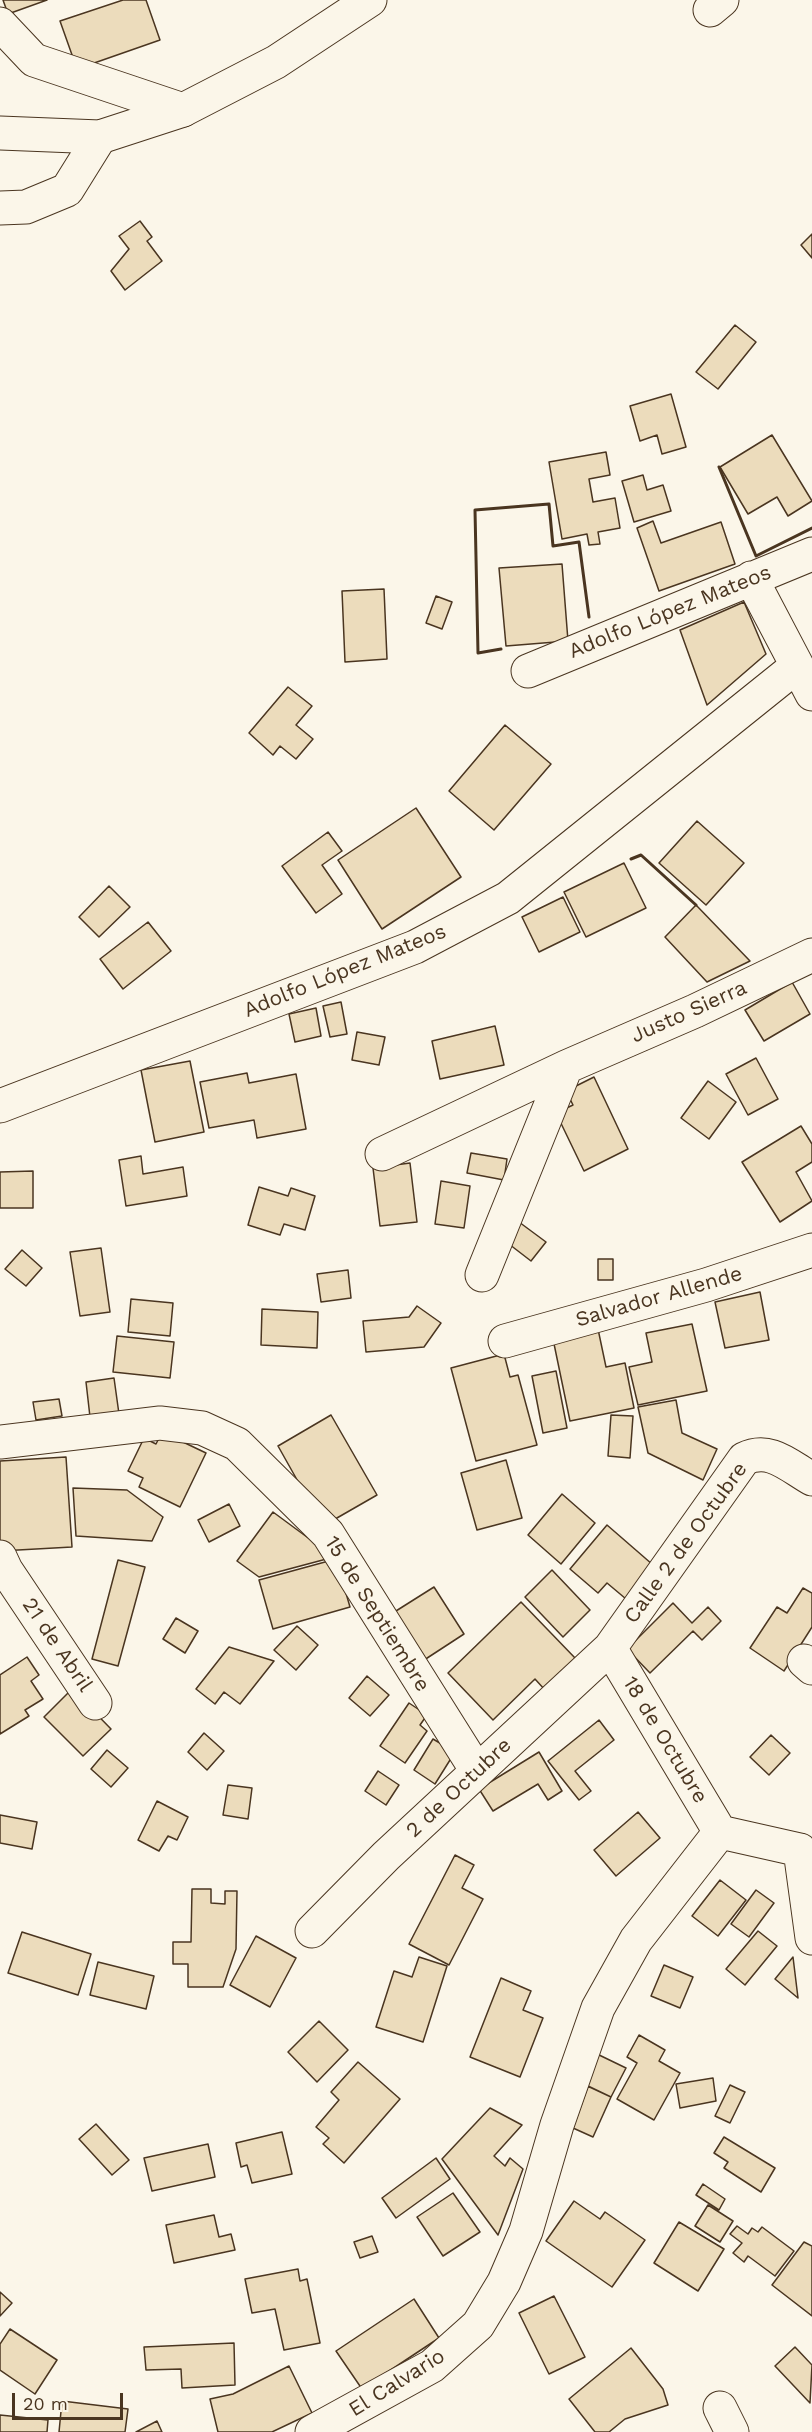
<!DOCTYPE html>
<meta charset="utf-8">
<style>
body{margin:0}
#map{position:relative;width:812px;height:2432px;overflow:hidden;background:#fbf6e9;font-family:"Work Sans",sans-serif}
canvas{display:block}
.scale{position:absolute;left:12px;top:2393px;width:111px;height:27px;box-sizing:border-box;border:3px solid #4a3520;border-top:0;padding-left:8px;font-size:18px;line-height:21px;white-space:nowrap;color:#4a3520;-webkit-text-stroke:4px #fbf6e9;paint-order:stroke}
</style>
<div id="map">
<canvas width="812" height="2432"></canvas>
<div class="scale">20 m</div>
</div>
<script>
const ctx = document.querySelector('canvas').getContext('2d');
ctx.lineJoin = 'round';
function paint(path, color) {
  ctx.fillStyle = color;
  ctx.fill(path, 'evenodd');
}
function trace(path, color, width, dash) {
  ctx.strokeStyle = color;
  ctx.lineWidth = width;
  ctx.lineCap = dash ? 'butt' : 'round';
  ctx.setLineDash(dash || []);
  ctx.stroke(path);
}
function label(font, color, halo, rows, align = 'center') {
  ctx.font = font + ' "Work Sans",sans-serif';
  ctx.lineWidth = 4.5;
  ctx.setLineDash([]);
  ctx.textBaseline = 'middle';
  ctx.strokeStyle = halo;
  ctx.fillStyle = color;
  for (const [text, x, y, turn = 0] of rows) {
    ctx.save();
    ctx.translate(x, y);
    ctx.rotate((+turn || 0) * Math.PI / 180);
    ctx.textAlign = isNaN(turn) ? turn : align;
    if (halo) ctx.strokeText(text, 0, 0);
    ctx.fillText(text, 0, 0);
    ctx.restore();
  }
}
const building = new Path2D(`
 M3,0H47L8,14Z
 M123,0H146L160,40L77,69L60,21Z
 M140,221L152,237L147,241L162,261L125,290L111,271L129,249L119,236Z
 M812,234V258L801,245Z
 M735,325L756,342L718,389L696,372Z
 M671,394L686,447L662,454L657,435L640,441L630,406Z
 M772,435L812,501L788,516L777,497L748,514L720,467Z
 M606,452L610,475L589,479L593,502L615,498L620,528L598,532L600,544L589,545L587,534L562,539L549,462Z
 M643,475L647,490L663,485L671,511L634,522L622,481Z
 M653,521L661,543L721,522L735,564L659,591L637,528Z
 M562,564L568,641L506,646L499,568Z
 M384,589L387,659L345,662L342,591Z
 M436,596L452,602L442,629L426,623Z
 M744,602L766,654L707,705L680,630Z
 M288,687L312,706L296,725L313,739L296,759L280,746L273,755L249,733Z
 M505,725L551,764L494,830L449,791Z
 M416,808L461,877L382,929L338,860Z
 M697,821L744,863L706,905L659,863Z
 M328,832L342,851L322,865L342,894L316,913L282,866Z
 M624,863L646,908L586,937L564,892Z
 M109,886L130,907L99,937L79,917Z
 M563,897L580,932L539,952L522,917Z
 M696,905L750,961L707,982L665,937Z
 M148,922L171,951L123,989L100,959Z
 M792,982L810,1014L764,1041L745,1010Z
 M341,1002L347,1034L330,1037L323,1006Z
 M316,1008L321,1036L295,1042L289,1014Z
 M495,1026L504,1065L440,1079L432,1041Z
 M357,1032L385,1037L379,1065L352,1060Z
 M756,1058L778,1099L748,1115L726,1074Z
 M190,1061L204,1132L155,1142L141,1070Z
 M247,1073L249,1083L296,1074L306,1129L257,1138L254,1120L209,1128L200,1082Z
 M594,1077L628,1149L584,1171L556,1113L573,1105L566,1091Z
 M708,1081L736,1102L709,1139L681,1118Z
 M801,1126L812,1144V1162L796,1172L812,1201L780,1222L742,1162Z
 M471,1153L507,1159L504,1180L467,1173Z
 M141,1156L143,1174L183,1167L187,1196L126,1206L119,1160Z
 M410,1163L417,1222L380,1226L373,1168Z
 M33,1171V1208H0V1172Z
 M441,1181L470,1186L464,1228L435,1224Z
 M259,1187L288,1196L291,1188L315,1196L305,1230L284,1224L280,1235L248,1225Z
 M519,1222L546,1242L531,1261L505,1241Z
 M101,1248L110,1312L80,1316L70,1252Z
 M22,1250L42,1268L26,1286L5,1269Z
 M598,1259H613V1280H598Z
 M348,1270L351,1298L321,1302L317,1274Z
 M760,1292L769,1340L725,1348L715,1302Z
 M131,1299L173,1303L170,1336L128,1332Z
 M417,1306L441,1323L424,1347L366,1352L363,1321L409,1317Z
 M262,1309L318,1312L317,1348L261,1345Z
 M692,1324L707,1391L638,1405L629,1367L652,1362L646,1333Z
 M598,1329L606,1367L625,1363L634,1408L570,1421L553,1339Z
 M117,1336L174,1342L170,1378L113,1372Z
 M504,1354L510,1377L518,1375L537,1445L476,1461L451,1368Z
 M556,1371L567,1428L543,1433L532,1376Z
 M114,1378L119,1414L90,1417L86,1382Z
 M59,1399L62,1416L36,1420L33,1402Z
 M676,1400L682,1433L717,1449L703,1480L648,1453L638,1407Z
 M331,1415L377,1495L323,1526L278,1446Z
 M611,1415L633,1416L630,1458L608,1456Z
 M162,1432L206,1453L180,1507L139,1487L143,1478L128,1471L144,1438L156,1444Z
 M66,1457L72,1547L0,1551V1461Z
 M506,1460L522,1518L477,1530L461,1473Z
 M73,1488L127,1490L163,1517L152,1541L76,1536Z
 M562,1494L595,1523L561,1564L528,1535Z
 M229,1504L240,1526L209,1542L198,1520Z
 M273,1512L334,1557L259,1577L237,1561Z
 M607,1525L660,1571L632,1604L607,1583L598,1593L570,1569Z
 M336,1559L350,1607L273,1629L259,1580Z
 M118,1560L145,1567L118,1666L92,1659Z
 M552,1570L590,1610L563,1637L525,1597Z
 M434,1587L464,1634L418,1664L388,1616Z
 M803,1588L812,1593V1627L784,1671L750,1648L777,1607L787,1613Z
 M521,1602L576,1659L545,1690L535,1679L493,1720L448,1673Z
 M673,1603L692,1623L708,1607L721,1621L702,1640L693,1631L650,1673L627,1649Z
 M176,1618L198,1631L185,1653L163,1639Z
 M297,1626L318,1645L296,1670L274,1650Z
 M229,1647L274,1661L240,1704L224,1692L215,1704L196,1689Z
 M27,1657L39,1675L31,1681L43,1699L25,1710L29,1716L0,1734V1675Z
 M367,1676L389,1695L370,1716L349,1698Z
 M72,1689L111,1729L83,1756L44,1717Z
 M409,1703L427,1715L420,1725L427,1731L405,1763L380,1746Z
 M599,1720L614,1740L575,1771L591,1791L579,1800L548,1761Z
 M204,1733L224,1751L207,1770L188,1752Z
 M771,1735L790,1753L769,1775L750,1757Z
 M433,1739L455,1752L435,1784L414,1770Z
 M107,1750L128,1768L111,1787L91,1769Z
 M539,1752L562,1791L548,1800L538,1784L493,1811L479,1789Z
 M378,1771L399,1785L386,1805L365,1791Z
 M228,1785L252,1788L248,1819L223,1815Z
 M157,1801L188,1817L177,1840L168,1836L159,1851L138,1840Z
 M638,1812L660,1838L616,1876L594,1850Z
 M0,1815L37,1822L32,1849L0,1843Z
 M455,1855L474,1865L462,1888L483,1899L449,1965L409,1944Z
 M720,1880L746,1900L718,1936L692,1916Z
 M192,1889H211V1903L225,1904V1891H237L236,1949L223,1987H188V1964H173V1942H191Z
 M756,1890L774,1903L749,1937L731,1924Z
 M758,1931L777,1946L745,1985L726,1969Z
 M22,1932L91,1954L78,1995L8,1973Z
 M256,1936L296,1958L270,2007L230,1985Z
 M419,1957L447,1966L423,2042L376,2027L394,1971L412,1977Z
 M793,1957L798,1998L775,1979Z
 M98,1962L154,1976L146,2009L90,1995Z
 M664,1965L693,1977L680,2008L651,1996Z
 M501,1978L531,1991L523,2010L543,2018L520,2077L470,2057Z
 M319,2021L348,2050L317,2082L288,2052Z
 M639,2035L665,2050L659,2061L680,2073L654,2120L617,2099L637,2063L627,2057Z
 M595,2053L626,2068L611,2097L581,2083Z
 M358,2062L400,2099L344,2163L323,2144L329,2138L316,2127L339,2100L331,2092Z
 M713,2078L716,2101L680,2108L676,2084Z
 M730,2085L745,2092L730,2123L715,2116Z
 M588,2086L611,2097L593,2137L573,2128Z
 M490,2108L522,2125L494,2156L505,2166L510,2158L523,2169L498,2235L442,2159Z
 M96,2124L129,2160L112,2175L79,2139Z
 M282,2132L292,2174L252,2183L247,2165L241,2167L236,2143Z
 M724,2137L775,2168L761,2192L724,2168L728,2162L714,2153Z
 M208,2144L215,2177L152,2191L144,2158Z
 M436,2158L450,2179L396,2218L382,2198Z
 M703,2184L725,2199L719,2210L696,2195Z
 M453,2193L480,2232L443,2256L417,2217Z
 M574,2201L600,2219L605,2212L645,2240L612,2287L546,2241Z
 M708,2205L733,2221L720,2242L695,2226Z
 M214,2215L219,2237L231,2234L235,2250L174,2263L166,2225Z
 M679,2222L724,2249L698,2291L654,2263Z
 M737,2226L748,2234L752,2228L758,2232L762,2227L794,2251L775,2276L748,2256L744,2262L733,2253L742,2243L730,2234Z
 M372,2236L378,2252L360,2258L354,2242Z
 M804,2242L812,2246V2316L772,2285Z
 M298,2269L300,2281L307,2279L320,2343L284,2350L275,2309L252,2313L245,2279Z
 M0,2292L12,2303L0,2316Z
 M554,2296L585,2357L549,2374L519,2313Z
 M414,2299L439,2338L362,2389L336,2351Z
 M10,2329L57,2360L35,2394L0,2370V2344Z
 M234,2343L235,2385L182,2388L181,2369L146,2370L144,2347Z
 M795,2347L812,2365L810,2403L775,2366Z
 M631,2348L663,2389L668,2405L625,2419L609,2432H595L569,2399Z
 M289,2366L312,2413L272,2432H218L210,2399L233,2394Z
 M62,2401L128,2409L125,2432H59Z
 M0,2415L48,2420L47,2432H0Z
 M157,2421L162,2432H136Z`);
const minor = new Path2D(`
 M710,10L722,0
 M0,24L34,60L183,110
 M0,208L26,207L67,190L100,137
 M751,578L812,694
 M528,671L812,554
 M0,1106L415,947L508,898L797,666
 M382,1154L566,1067L695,1011L812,955
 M482,1275L566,1067
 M505,1341L706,1285L812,1250
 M0,1442L160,1423L202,1428L237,1444L328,1534L477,1771
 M0,1557L6,1570L95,1703
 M610,1648L720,1832
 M804,1661L812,1668
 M720,1832L800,1850
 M800,1850L812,1938
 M312,1931L386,1856L610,1648L744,1459C770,1446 789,1466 812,1479
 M720,2408L732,2432
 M312,2432L432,2366L478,2325L504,2282L526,2231L557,2125L598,2008L636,1940L720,1832`);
const highway = new Path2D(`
 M0,133L100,137L183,110L276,62L370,0`);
const wall = new Path2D(`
 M719,467L756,556L812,528
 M501,649L478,653L475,510L549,504L553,546L579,542L589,617
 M631,859L641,855L696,905`);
const streetNames = [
 ["Adolfo López Mateos",670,612,-22],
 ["Adolfo López Mateos",345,971,-22],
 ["Justo Sierra",689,1012,-24],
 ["Salvador Allende",659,1297,-16],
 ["Calle 2 de Octubre",686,1543,-54],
 ["15 de Septiembre",377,1614,58],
 ["21 de Abril",57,1645,56],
 ["18 de Octubre",665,1740,59],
 ["2 de Octubre",459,1788,-43],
 ["El Calvario",397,2383,-32]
];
paint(building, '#ecdcbc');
trace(building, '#4a3520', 1.5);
trace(minor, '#4a3520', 35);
trace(highway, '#4a3520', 35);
trace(minor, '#fbf6e9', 33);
trace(highway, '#fbf6e9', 33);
trace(wall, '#4a3520', 3);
label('21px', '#4a3520', '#fbf6e9', streetNames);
</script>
